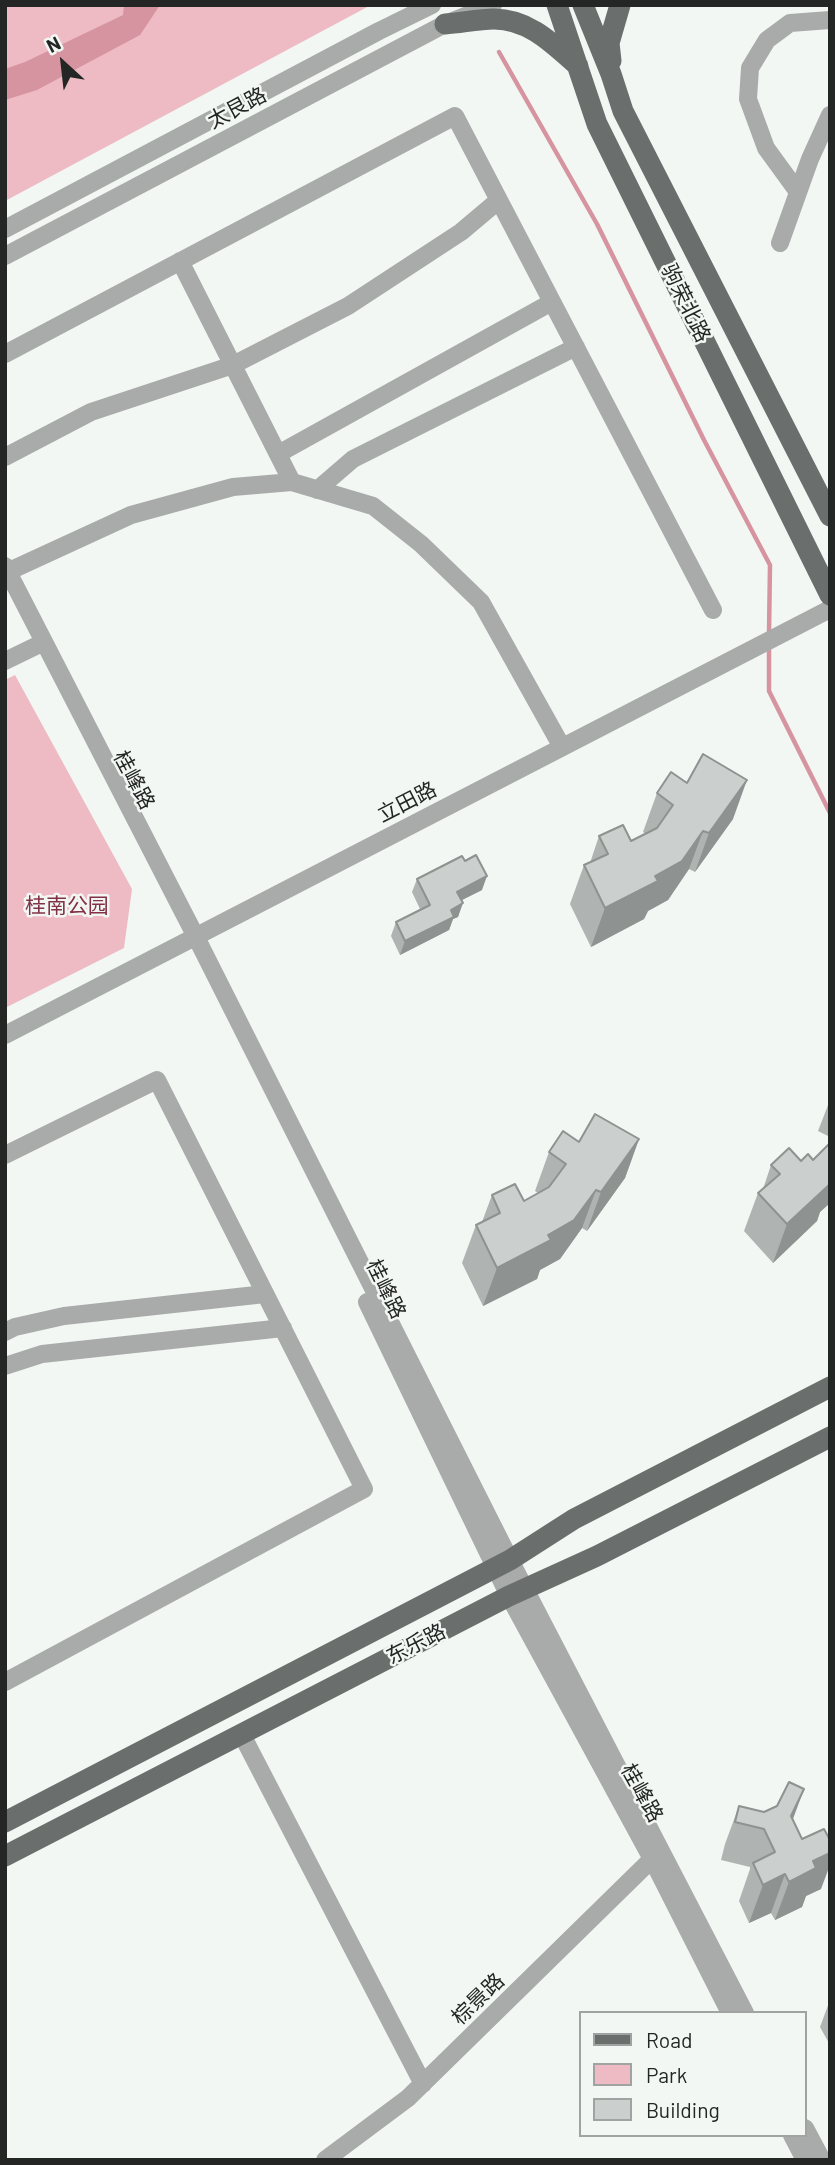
<!DOCTYPE html>
<meta charset="utf-8">
<style>
body{margin:0}
#map{position:relative;width:835px;height:2165px;overflow:hidden;background:#f2f7f4;font-family:Barlow,sans-serif}
canvas{display:block}
.frame{position:absolute;inset:0;border:7px solid #242625;pointer-events:none}
.legend{position:absolute;left:579px;top:2011px;width:228px;height:126px;box-sizing:border-box;background:#f2f7f4;border:2px solid #a0a3a1;margin:0;padding:9px 12px;list-style:none;font-size:21px;color:#242625}
.legend li{display:flex;align-items:center;gap:14px;height:35px}
.legend b{width:35px;border:2px solid #a0a3a1}
.north{position:absolute;left:28px;top:28px;width:70px;height:70px;-webkit-text-stroke:5px #f2f7f4;paint-order:stroke;rotate:333deg;font-size:19px;font-weight:700;line-height:28px;text-align:center;color:#242625}
.north::after{content:'';display:block;margin:auto;width:24px;height:32px;background:#242625;clip-path:polygon(50% 0,100% 100%,50% 72%,0 100%)}
</style>
<div id="map">
<canvas width="835" height="2165"></canvas>
<div class="frame"></div>
<ul class="legend">
<li><b style="height:9px;background:#6a6e6c"></b>Road</li>
<li><b style="height:19px;background:#eebbc4"></b>Park</li>
<li><b style="height:19px;background:#cbd0ce"></b>Building</li>
</ul>
<div class="north">N</div>
</div>
<script>
const ctx = document.querySelector('canvas').getContext('2d');
ctx.lineJoin = 'round';
function paint(path, color) {
  ctx.fillStyle = color;
  ctx.fill(path, 'evenodd');
}
function trace(path, color, width, dash) {
  ctx.strokeStyle = color;
  ctx.lineWidth = width;
  ctx.lineCap = dash ? 'butt' : 'round';
  ctx.setLineDash(dash || []);
  ctx.stroke(path);
}
function label(font, color, halo, rows, align = 'center') {
  ctx.font = font + ' Barlow,"Noto Sans SC",sans-serif';
  ctx.lineWidth = 5;
  ctx.setLineDash([]);
  ctx.textBaseline = 'middle';
  ctx.strokeStyle = halo;
  ctx.fillStyle = color;
  for (const [text, x, y, turn = 0] of rows) {
    ctx.save();
    ctx.translate(x, y);
    ctx.rotate((+turn || 0) * Math.PI / 180);
    ctx.textAlign = isNaN(turn) ? turn : align;
    if (halo) ctx.strokeText(text, 0, 0);
    ctx.fillText(text, 0, 0);
    ctx.restore();
  }
}
const green = new Path2D(`
 M5,5H371L5,201Z
 M15,675L132,889L124,948L5,1008V680Z`);
const water = new Path2D(`
 M124,5H160L140,35L37,90L5,100V69L25,62L123,15Z`);
const stream = new Path2D(`
 M499,52L597,224L704,440L770,565L769,634
 M769,647V691L830,813`);
const minor = new Path2D(`
 M798,192L766,148L748,99L750,68L767,40L790,23L830,20
 M5,229L379,31L432,5
 M780,243L810,159L830,115
 M5,256L445,24L493,5
 M180,261L292,482
 M5,354L455,116L713,610
 M278,454L552,302
 M5,457L91,412L233,365L348,306L461,232L499,200
 M317,490L353,459L576,347
 M5,566L196,937L510,1560L745,2013
 M5,573L131,515L233,487L292,482L373,506L421,544L481,602L562,747
 M5,661L38,645
 M5,1035L830,609
 M5,1155L157,1080L364,1489L5,1682
 M367,1302L509,1596L652,1859L730,2013
 M5,1332L15,1327L64,1316L265,1294
 M5,1366L42,1354L283,1328
 M241,1733L423,2084
 M805,2128L822,2160
 M792,2135L805,2160
 M325,2160L408,2098L652,1859`);
const major = new Path2D(`
 M557,5L597,124L830,595
 M583,5L611,74L623,111L830,516
 M445,24C461,23 478,19 494,19C529,19 553,44 578,66
 M611,61L609,43L620,5
 M5,1822L510,1560L574,1519L830,1387
 M5,1856L509,1596L597,1556L830,1437`);
const wall = new Path2D(`
 M657,793L733,819L695,872L689,869L668,900L648,911L644,919L591,947L570,904L584,865L590,863L599,836L631,841L646,834L643,832Z
 M417,879L482,890L462,900L458,917L453,919L449,930L400,955L391,936L396,922L420,909L412,892Z
 M830,1100V1137L818,1131Z
 M639,1139L625,1178L587,1231L582,1228L560,1259L540,1270L537,1279L483,1306L462,1263L476,1225L482,1222L492,1195L524,1201L538,1193L535,1191L549,1152L579,1142Z
 M830,1139V1203L820,1212L817,1221L773,1263L744,1231L758,1193L763,1189L771,1165L813,1160L827,1146Z
 M739,1806L764,1812L777,1806L793,1819L821,1889L806,1896L802,1907L775,1920L771,1913L749,1923L739,1901L750,1869V1867L721,1860L725,1844Z
 M830,2000V2045L820,2027Z`);
const shadedWall = new Path2D(`
 M747,780L733,819L695,872L709,833Z
 M703,831L689,869L668,900L648,911L644,919L591,947L605,908L655,876Z
 M487,876L482,890L452,905L457,892Z
 M463,903L458,917L453,919L449,930L400,955L405,941L451,910Z
 M639,1139L625,1178L587,1231L601,1192Z
 M830,1178V1203L820,1212L817,1221L773,1263L787,1224Z
 M596,1190L582,1228L560,1259L540,1270L537,1279L483,1306L497,1268L548,1235Z
 M804,1789L790,1827L791,1816Z
 M830,1853V1865L821,1889L806,1896L802,1907L775,1920L789,1882L813,1861Z
 M785,1874L771,1913L749,1923L763,1885Z`);
const building = new Path2D(`
 M703,754L747,780L709,833L703,831L682,861L655,876L658,881L605,908L584,865L608,854L599,836L623,825L631,841L657,828L673,805L657,793L671,772L687,783Z
 M476,855L487,876L457,892L463,903L451,910L454,917L405,941L396,922L430,905L417,879L462,856L465,861Z
 M595,1114L639,1139L601,1192L596,1190L574,1220L548,1235L551,1240L497,1268L476,1225L500,1213L492,1195L515,1184L524,1201L549,1187L566,1164L549,1152L563,1131L579,1142Z
 M830,1143V1178L829,1179L830,1184L787,1224L758,1193L780,1174L771,1165L789,1148L801,1161L808,1154L813,1160Z
 M789,1782L804,1789L791,1816L802,1839L824,1829L830,1840V1853L813,1861L816,1868L789,1882L785,1874L763,1885L753,1863L775,1852L764,1829L735,1822L739,1806L764,1812L777,1806Z`);
const streetNames = [
 ["太艮路",237,108,-28],
 ["驹荣北路",686,303,64],
 ["桂峰路",134,780,62],
 ["立田路",407,802,-27],
 ["桂峰路",386,1289,64],
 ["东乐路",416,1644,-27],
 ["桂峰路",642,1793,61],
 ["棕景路",478,1999,-44]
];
const parkNames = [
 ["桂南公园",67,906]
];
paint(green, '#eebbc4');
paint(water, '#d694a0');
trace(stream, '#d694a0', 4.5);
trace(minor, '#a9abaa', 18);
trace(major, '#6a6e6c', 21);
paint(wall, '#afb3b1');
paint(shadedWall, '#8e9290');
paint(building, '#cbd0ce');
trace(building, '#8e9290', 2);
label('21px', '#242625', '#f2f7f4', streetNames);
label('21px', '#823246', '#f2f7f4', parkNames);
</script>
